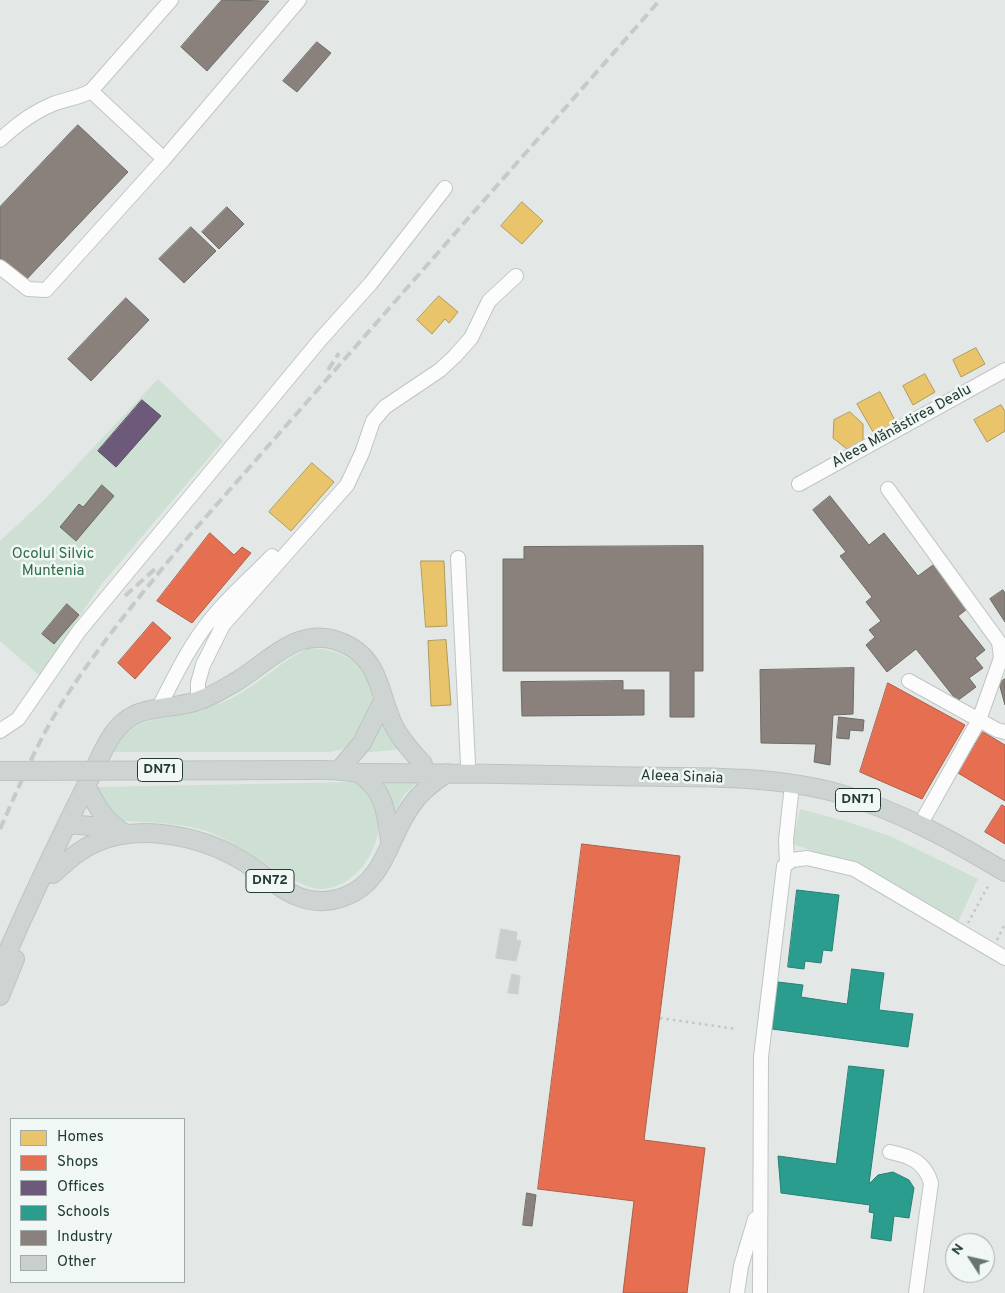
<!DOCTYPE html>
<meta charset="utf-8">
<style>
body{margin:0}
#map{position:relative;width:1005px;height:1293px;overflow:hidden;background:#e3e8e6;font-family:Overpass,sans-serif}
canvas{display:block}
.legend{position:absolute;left:10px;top:1118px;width:175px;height:165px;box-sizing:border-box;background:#f1f7f4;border:1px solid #9eaba7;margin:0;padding:6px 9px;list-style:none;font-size:15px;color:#223a33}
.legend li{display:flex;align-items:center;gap:10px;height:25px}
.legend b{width:25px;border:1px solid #9eaba7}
.north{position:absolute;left:945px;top:1233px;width:50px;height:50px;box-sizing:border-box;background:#f1f7f4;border:1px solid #9eaba7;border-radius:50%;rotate:305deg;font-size:14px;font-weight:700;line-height:20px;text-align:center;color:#223a33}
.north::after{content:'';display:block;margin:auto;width:18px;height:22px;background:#667772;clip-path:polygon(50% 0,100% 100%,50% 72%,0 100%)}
</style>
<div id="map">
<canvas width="1005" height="1293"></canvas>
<ul class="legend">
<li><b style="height:14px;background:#e9c46a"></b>Homes</li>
<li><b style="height:14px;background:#e76f51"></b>Shops</li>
<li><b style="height:14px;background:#6d597a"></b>Offices</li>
<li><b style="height:14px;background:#2a9d8f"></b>Schools</li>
<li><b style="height:14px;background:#8a817c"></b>Industry</li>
<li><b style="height:14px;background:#cacfcd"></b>Other</li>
</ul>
<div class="north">N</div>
</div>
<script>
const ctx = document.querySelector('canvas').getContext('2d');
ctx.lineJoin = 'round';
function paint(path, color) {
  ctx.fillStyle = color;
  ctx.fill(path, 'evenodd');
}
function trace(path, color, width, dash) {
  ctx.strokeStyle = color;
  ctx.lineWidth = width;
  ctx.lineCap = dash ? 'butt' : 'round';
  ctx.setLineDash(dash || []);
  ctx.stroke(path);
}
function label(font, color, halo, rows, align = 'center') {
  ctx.font = font + ' Overpass,sans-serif';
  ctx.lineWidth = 5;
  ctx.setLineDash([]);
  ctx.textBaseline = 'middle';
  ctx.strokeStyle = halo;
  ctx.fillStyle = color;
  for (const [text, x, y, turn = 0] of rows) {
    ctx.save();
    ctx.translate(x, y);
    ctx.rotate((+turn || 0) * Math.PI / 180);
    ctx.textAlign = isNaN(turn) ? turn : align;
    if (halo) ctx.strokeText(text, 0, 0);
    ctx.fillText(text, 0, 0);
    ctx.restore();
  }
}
const green = new Path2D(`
 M158,379L223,441L100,586L40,676L0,641V541L43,501Z
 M309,648C353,648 391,682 364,725C358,734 353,743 344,748C335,753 323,752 313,752H114C120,717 183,715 212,706C250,695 274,664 309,648Z
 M384,716L402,749L363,753Z
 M419,780L404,795L394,814L380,783Z
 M353,782C404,801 373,886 323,889C296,891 239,841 206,831C177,822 146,822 116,821L98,801L97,787Z
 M800,809L845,821L890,836L978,879L957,924L848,863L792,844Z`);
const homes = new Path2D(`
 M522,202L543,221L522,244L501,226Z
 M439,296L458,312L449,323L445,319L432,334L417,320Z
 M976,348L985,364L961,377L953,360Z
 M925,374L935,392L913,405L903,386Z
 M880,392L898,426L876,437L857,404Z
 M1001,405L1005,411V431L987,442L974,420Z
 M850,412L863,424V441L847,449L833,438L834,420Z
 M312,463L334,482L291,531L269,512Z
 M421,561H444L447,626L426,627Z
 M446,640L451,705L431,706L428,641Z`);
const shops = new Path2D(`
 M210,533L234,555L242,547L251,553L192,623L157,601Z
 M153,622L171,638L135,679L118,663Z
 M888,683L965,725L922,799L860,772Z
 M983,732L1005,745V801L958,773Z
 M1002,805L1005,807V844L985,832Z
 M582,844L680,856L644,1140L705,1148L687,1293H623L634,1201L538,1189Z`);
const offices = new Path2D(`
 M142,400L161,416L116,467L98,451Z`);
const schools = new Path2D(`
 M797,890L839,895L832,951L823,950L821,963L805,961L804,969L788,967Z
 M852,969L884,973L879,1010L913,1014L908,1047L772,1029L778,982L803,985L801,997L847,1004Z
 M849,1066L884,1070L869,1184L878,1175L893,1172L909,1180L914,1188L909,1218L894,1216L891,1241L871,1238L874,1213L869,1212L870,1205L781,1193L778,1156L836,1164Z`);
const industry = new Path2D(`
 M222,0L269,1L207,71L181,47Z
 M317,42L331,53L297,92L283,81Z
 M78,125L128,172L24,282L0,259V207Z
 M227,207L244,224L219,249L202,232Z
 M191,227L216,251L184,283L159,259Z
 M126,298L149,320L91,381L68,359Z
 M102,485L114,496L76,541L60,527L79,504L83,507Z
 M830,496L869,545L884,533L918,576L933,565L967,609L958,616L985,650L975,658L983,668L969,678L976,687L957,701L916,649L887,672L866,645L875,637L869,630L881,621L866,602L872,597L840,556L846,552L813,510Z
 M703,546V671H694V717H670V671H503V559H524V547Z
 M1003,590L1005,593V622L990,599Z
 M67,604L79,615L54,644L42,634Z
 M854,668L853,714L833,715L830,765L814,762L816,744L761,743L760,670Z
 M1005,679V705L999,683Z
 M623,681V690H644V715L522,716L521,682Z
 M839,717L864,720L863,731L850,730L849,739L837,738Z
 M527,1193L536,1195L532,1226L523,1225Z`);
const building = new Path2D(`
 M501,929L517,932L516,940L521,941L516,961L496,958Z
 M512,974L520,976L518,994L508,993Z`);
const path = new Path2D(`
 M968,923L988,886
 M997,940L1005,924
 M660,1018L736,1029`);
const minor = new Path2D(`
 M91,91L164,159
 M0,140C16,125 33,112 53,104C67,99 78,98 91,91L171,0
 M0,267L28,289L46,290L164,159L299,0
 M799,484L1005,370
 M888,489L999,642L1001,658L979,720L925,816
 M458,558L468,764
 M909,681L997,730L1005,732
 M198,701V683L203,665L223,625L347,485L362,453L373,421L385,407L440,370L455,356L471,338L489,301L516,276
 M158,709C174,678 189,646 211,619C229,596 252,577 272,556
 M0,731L18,719L79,631L320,340L371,283L445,188
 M787,863L786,840L792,785
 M890,1152C910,1156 925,1162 931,1183L916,1293
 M737,1293L741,1266L755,1219
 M760,1293L761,1057L784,866L792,860L807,858L854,869L1005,958`);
const major = new Path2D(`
 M340,769L362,743L384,699
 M321,770C336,769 350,773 366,773C446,773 527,774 608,776C685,778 767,773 841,794C900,811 953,841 1005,872
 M359,773C385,791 386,812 390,841
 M86,785C96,806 106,823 126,834
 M67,824L115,828
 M53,874C66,862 79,850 95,843C140,823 201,836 241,860C276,881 301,914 346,896C385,881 389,836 411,806C420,792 433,782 447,773
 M0,969C28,905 58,841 90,778C100,759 108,734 125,721C144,705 175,709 197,701C211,697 225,688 237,681C275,657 304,620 351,647C382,665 380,701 395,728C402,741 413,753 423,764
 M0,996L15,959`);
const rail = new Path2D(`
 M328,370L339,353
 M125,596L156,568
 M0,829C19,787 37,742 62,703C98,646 141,595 183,543L660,0`);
const majorBridge = new Path2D(`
 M0,771L321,770`);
const shields = [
 [160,770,45],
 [858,800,45],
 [270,881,48]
];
const shieldNames = [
 ["DN71",160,770],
 ["DN71",858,800],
 ["DN72",270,881]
];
const streetNames = [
 ["Aleea Mănăstirea Dealu",902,427,-29],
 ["Aleea Sinaia",682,778,2]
];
const parkNames = [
 ["Ocolul Silvic",53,555],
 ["Muntenia",53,572]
];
paint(green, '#cde0d3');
paint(homes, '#e9c46a');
trace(homes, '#ad9b5a', 1);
paint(shops, '#e76f51');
trace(shops, '#ac5f48', 1);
paint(offices, '#6d597a');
trace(offices, '#565065', 1);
paint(schools, '#2a9d8f');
trace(schools, '#287f73', 1);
paint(industry, '#8a817c');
trace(industry, '#6b6c66', 1);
paint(building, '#cacfcd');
trace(building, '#ccd1cf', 1);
trace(minor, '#c0c5c3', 16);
trace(major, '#bcc4c2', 20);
trace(path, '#c0c8c5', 2.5, [2.5, 4]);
trace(minor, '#fbfcfb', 14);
trace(major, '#ced4d2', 18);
trace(rail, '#c6cac9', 4, [10, 5]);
trace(majorBridge, '#bcc4c2', 20, []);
trace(majorBridge, '#ced4d2', 18);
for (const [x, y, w] of shields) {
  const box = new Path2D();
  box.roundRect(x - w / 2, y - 11.5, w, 23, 4);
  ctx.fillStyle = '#f1f7f4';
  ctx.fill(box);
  trace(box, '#223a33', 1);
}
label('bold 14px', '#223a33', null, shieldNames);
label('15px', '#223a33', '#f1f7f4', streetNames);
label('15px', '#2f6e47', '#f1f7f4', parkNames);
</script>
